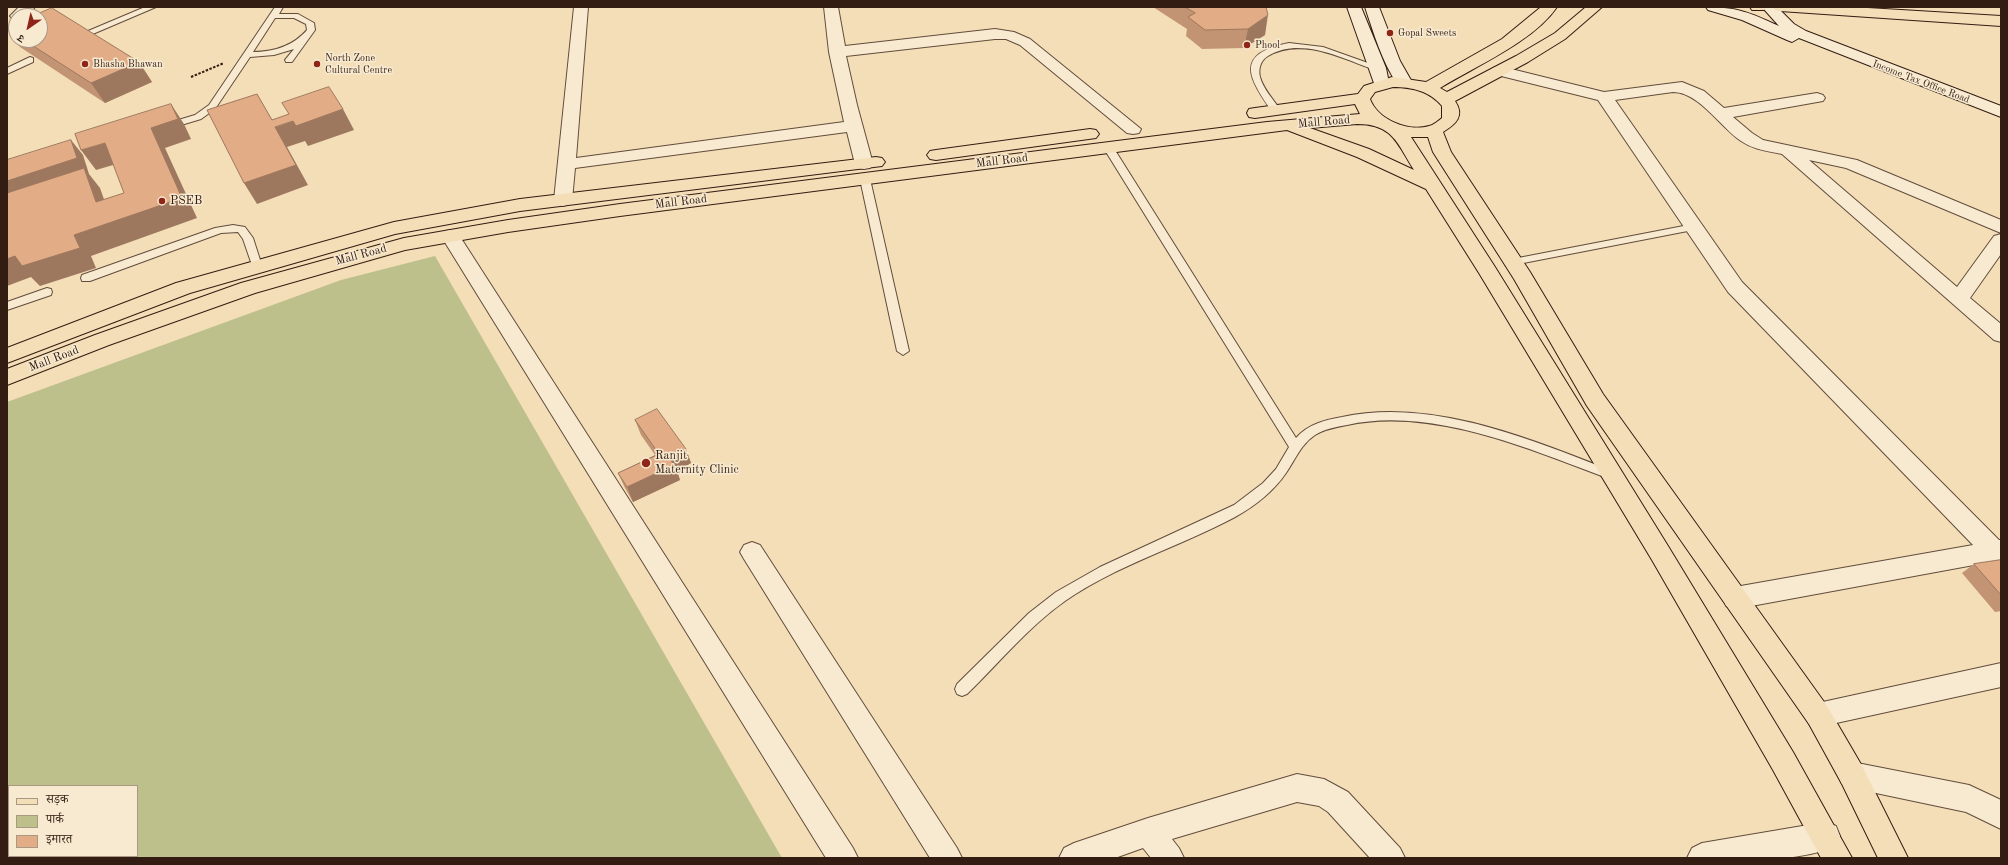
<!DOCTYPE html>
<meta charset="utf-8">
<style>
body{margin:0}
#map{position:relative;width:2008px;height:865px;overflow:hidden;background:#f3deb8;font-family:"Old Standard TT","Noto Serif Devanagari",serif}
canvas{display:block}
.frame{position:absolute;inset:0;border:8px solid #331c11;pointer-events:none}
.legend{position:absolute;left:8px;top:785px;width:130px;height:72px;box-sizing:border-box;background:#f7ead1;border:1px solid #a99884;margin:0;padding:5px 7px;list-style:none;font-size:12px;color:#331c11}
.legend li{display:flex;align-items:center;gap:8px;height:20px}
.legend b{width:20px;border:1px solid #a99884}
.north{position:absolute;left:8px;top:8px;width:40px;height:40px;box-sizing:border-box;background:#f7ead1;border:1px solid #a99884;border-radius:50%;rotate:214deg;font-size:11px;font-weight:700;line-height:16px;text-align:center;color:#331c11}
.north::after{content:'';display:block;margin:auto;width:14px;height:18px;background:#8f2418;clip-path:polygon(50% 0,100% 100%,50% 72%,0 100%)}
</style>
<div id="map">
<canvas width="2008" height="865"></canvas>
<div class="frame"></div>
<ul class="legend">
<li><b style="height:5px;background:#f3deb8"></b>सड़क</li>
<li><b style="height:11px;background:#bec08c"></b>पार्क</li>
<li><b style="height:11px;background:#e2ac86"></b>इमारत</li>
</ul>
<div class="north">उ</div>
</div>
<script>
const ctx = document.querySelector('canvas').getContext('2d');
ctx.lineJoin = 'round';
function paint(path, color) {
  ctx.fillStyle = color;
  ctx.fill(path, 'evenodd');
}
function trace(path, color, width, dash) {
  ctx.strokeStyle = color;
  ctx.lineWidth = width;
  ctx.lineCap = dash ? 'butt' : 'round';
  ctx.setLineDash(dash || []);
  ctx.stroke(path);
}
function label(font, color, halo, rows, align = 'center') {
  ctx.font = font + ' "Old Standard TT",serif';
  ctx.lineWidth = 3;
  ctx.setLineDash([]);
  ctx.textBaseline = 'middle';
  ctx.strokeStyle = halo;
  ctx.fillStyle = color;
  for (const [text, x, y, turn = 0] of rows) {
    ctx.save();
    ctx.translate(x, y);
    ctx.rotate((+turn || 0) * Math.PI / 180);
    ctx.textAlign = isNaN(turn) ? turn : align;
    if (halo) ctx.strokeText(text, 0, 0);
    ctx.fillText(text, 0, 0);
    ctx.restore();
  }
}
const green = new Path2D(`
 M435,256L782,858H7V402L341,280ZM9,786H137V856H9Z`);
const path = new Path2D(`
 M191,77L224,63`);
const service = new Path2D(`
 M145,7H156L88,36H82L81,34Z
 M275,7H283L279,14H298L314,23L315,30L292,62H286L285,60L294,49L274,55L250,57L215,109L201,119L168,129L165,128V124L195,115L209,105ZM275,18H294L306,24L307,30C293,46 274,52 253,52Z
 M1289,43L1323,47L1382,68L1381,70H1375C1343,59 1301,36 1268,56C1261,60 1258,68 1260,77C1263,89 1274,100 1281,111L1276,114L1273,113C1249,78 1233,54 1289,43Z
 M30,57L33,58V62L7,74V68Z
 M1108,144L1113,147L1296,438C1308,424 1325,420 1342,417C1432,397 1532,440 1615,472L1617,475L1615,478L1611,480L1607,478C1529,449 1431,406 1347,425C1336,427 1324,429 1315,435C1301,444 1295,460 1286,473C1273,492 1255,506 1235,517C1179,547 1117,565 1065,601C1028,627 999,663 967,694L962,696L957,694L955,689L957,684L1029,613L1056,592L1100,567L1234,505L1263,483L1276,469L1289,447L1103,147Z
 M865,176L870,179L909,351L903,355L897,351L860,179Z
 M1694,224L1699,227L1698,229L1513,265L1508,262L1513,259Z
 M233,225L245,227L253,238L262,266L261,268H253L243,239L238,232L221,233L90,281H82L81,278L82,275L215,228Z
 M47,288L51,289L52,292L51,295L7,310V302Z`);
const minor = new Path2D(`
 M19,7H35L27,16H16V20L13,19L10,16Z
 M574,7H588L576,158L844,122L829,52L824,7H838L845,46L995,29L1014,32L1030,39L1141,129L1139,133L1133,134L1127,133L1020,45L1006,39H995L846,56L857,105L873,164L870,168L864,169L858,168L855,164L847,132L575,168L572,200L569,204L563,206L557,204L554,200Z
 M1499,66L1604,92L1682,82L1704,91L1724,108L1817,93L1823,95L1825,98L1823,101L1733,117L1752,133L1763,140L1857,160L2001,220V233L1846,168L1809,160L1957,287L1994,236L2001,234V254L1970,298L2001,324V342L1994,340L1782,154C1768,151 1754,150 1741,141C1721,128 1699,92 1673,92L1615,100L1742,282L1999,540H2001V560L1735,609L1726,606L1723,598L1726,590L1735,587L1973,545L1728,292L1598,100L1493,74L1491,71L1493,68Z
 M450,230L457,232L853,848L858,858H826L441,236L443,232Z
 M752,542L760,545L957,848L962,858H930L744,559L740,552L744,545Z
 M2001,663V687L1818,727L1809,724L1805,715L1809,706L1818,703Z
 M1852,762L1969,785L2001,800V829L1966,812L1852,788L1842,784L1838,775L1842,766Z
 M1297,774L1324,779L1348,792L1400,848L1405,858H1370L1328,812L1319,806L1297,802L1172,839L1179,848L1184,858H1151L1143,848L1115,858H1059L1064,848L1074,843L1148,818Z
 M1826,822L1836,826L1840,836L1836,846C1791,865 1736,858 1687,858L1692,848L1702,843Z`);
const secondary = new Path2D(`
 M1347,7H1361L1386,68L1389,83L1387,86L1381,88L1375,86Z
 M1365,7H1379L1400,61L1412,82L1410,85L1404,87L1398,85C1382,62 1374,34 1365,7Z
 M1706,7C1737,7 1751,13 1779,26L1762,7H1777L1794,24L1806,31L2001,106V117L1799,38L1792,42L1787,40L1742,20L1708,10Z`);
const primary = new Path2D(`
 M1541,7H1557C1534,41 1476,66 1440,88L1447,92L1516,56L1555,33L1586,7H1602L1565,39L1528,62L1455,101C1465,116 1456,124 1443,132L1451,152L1530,272L1603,394L1827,706L1862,766L1908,858H1878L1842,784L1809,724L1587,406L1514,279L1433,152L1428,137H1411L1495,267L1668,546L1793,752L1852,858H1821L1773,770L1652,560L1479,273L1426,189L1357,157L1287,130L620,216L508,232L405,250L255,293L109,345L7,385V369L95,335L241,283L404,238L508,220L620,204L1267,122L1360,114L1355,104L1255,118L1249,117L1247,113L1249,109L1255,108L1358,94L1364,86L1392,77L1426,82L1502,39ZM1393,87C1412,87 1430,91 1442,106V118C1438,121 1434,125 1429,126C1408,132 1378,120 1370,99L1375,92ZM1357,124C1393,124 1397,143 1414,170L1369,149L1310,128Z
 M1750,7H1766L1764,10H1752Z
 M1773,7H1851L2001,16V26L1780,11L1775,10Z
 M1090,129L1096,130L1099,134L1096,138L936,160L930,159L927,155L930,151L936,150Z
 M876,157L882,158L885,162L882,166L520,211L395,234L190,293L7,363V348L176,283L394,222L520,199Z`);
const wall = new Path2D(`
 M1153,7H1266L1265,35L1244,48L1202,49L1186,36L1187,29Z
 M16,23V40H40L139,62L152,82L105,103L20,47L7,30V27Z
 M635,420L686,449L691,463L677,471L680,480L633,502L625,488L618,473L655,455L641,435Z
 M2001,560V611L1995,612L1962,573L1974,564Z`);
const shadedWall = new Path2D(`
 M1268,15L1265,35L1244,48L1248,29Z
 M139,62L152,82L105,103L91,83Z
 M257,94L276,127L293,121L343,109L354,130L308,146L305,141L287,147L308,185L257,204L244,183Z
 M171,104L184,124L191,139L165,148L197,218L91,256L96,268L40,286L31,277L7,286V181L71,140L83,155L89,174L100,188L112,222L151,128Z
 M105,143L120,163L96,170L81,150Z
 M686,449L691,463L677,471L680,480L633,502L627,487L669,457Z`);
const building = new Path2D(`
 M1185,7H1266L1268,15L1248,29L1205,30L1188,17L1195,13Z
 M52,8L139,62L91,83L24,40H40V16H33Z
 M16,23V34L7,29V27Z
 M329,87L343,109L296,126L293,121L275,127L296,165L244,183L207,110L257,94L272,120L289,114L282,103Z
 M171,104L178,119L151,128L182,198L74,235L80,248L22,266L15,256L7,259V193L84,168L96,202L124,193L105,143L81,150L75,134Z
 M71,140L77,158L7,181V160Z
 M657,409L686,449L669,457L674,465L627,487L618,473L659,454L635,420Z
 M2001,560V595L1974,564Z`);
const markers = [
 [1390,33,4,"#8f2418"],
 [1247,45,4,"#8f2418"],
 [85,64,4,"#8f2418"],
 [317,64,4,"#8f2418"],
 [162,201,4,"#8f2418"],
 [646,463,5,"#8f2418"]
];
const farPoinames = [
 ["Gopal Sweets",1398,33],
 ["Phool",1255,45],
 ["North Zone",325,58],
 ["Cultural Centre",325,70],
 ["Bhasha Bhawan",93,64]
];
const farStreetnames = [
 ["Income Tax Office Road",1921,82,21]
];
const streetNames = [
 ["Mall Road",1324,122,-5],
 ["Mall Road",1002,161,-7],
 ["Mall Road",681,202,-7],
 ["Mall Road",361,255,-15],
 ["Mall Road",54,359,-21]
];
const poiNames = [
 ["PSEB",170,201],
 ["Ranjit",655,456],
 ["Maternity Clinic",655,470]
];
paint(green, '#bec08c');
trace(service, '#634c3b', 2);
trace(minor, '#634c3b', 2);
trace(secondary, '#331c11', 2);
trace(primary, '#331c11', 2);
trace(path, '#331c11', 2, [2.5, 1.5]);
paint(service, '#f7ead1');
paint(minor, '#f7ead1');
paint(secondary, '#f7ead1');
paint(primary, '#f3deb8');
paint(wall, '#c29473');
paint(shadedWall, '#9e785e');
paint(building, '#e2ac86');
trace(building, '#9e785e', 1);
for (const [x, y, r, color] of markers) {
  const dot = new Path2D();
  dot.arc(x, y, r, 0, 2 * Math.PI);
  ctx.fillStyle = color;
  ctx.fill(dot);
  trace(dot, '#f7ead1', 1.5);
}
label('10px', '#331c11', '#f7ead1', farPoinames, 'left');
label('10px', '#331c11', '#f7ead1', farStreetnames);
label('12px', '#331c11', '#f7ead1', streetNames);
label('12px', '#331c11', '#f7ead1', poiNames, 'left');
</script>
